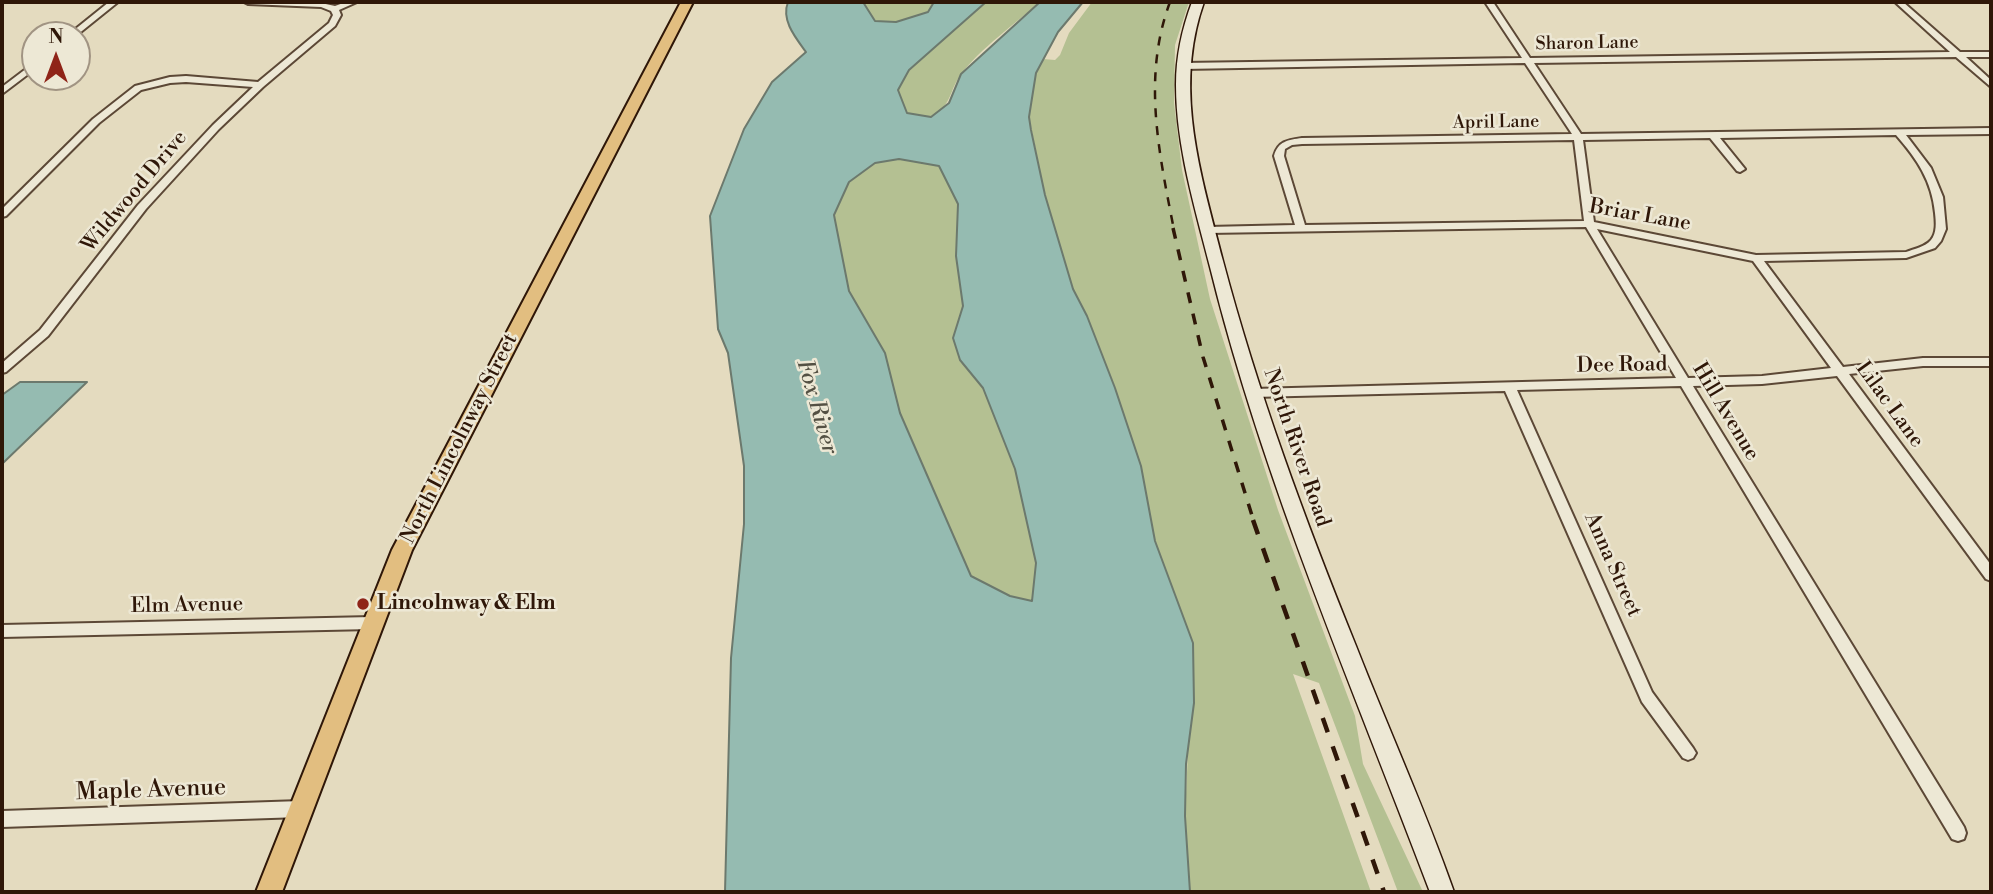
<!DOCTYPE html>
<style>
body{margin:0}
#map{position:relative;width:1993px;height:894px;overflow:hidden;background:#e4dbbf;font-family:"Libre Bodoni",serif}
canvas{display:block}
.frame{position:absolute;inset:0;border:4px solid #2f1708;pointer-events:none}
.north{position:absolute;left:21px;top:21px;width:70px;height:70px;box-sizing:border-box;background:#ede8d5;border:2px solid #a19483;border-radius:50%;rotate:0deg;font-size:19px;font-weight:700;line-height:28px;text-align:center;color:#2f1708}
.north::after{content:'';display:block;margin:auto;width:24px;height:32px;background:#8f2418;clip-path:polygon(50% 0,100% 100%,50% 72%,0 100%)}
</style>
<div id="map">
<canvas width="1993" height="894"></canvas>
<div class="frame"></div>
<div class="north">N</div>
</div>
<script>
const ctx = document.querySelector('canvas').getContext('2d');
ctx.lineJoin = 'round';
function paint(path, color) {
  ctx.fillStyle = color;
  ctx.fill(path, 'evenodd');
}
function trace(path, color, width, dash) {
  ctx.strokeStyle = color;
  ctx.lineWidth = width;
  ctx.lineCap = dash ? 'butt' : 'round';
  ctx.setLineDash(dash || []);
  ctx.stroke(path);
}
function label(font, color, halo, rows, align = 'center') {
  ctx.font = font + ' "Libre Bodoni",serif';
  ctx.lineWidth = 5;
  ctx.setLineDash([]);
  ctx.textBaseline = 'middle';
  ctx.strokeStyle = halo;
  ctx.fillStyle = color;
  for (const [text, x, y, turn = 0] of rows) {
    ctx.save();
    ctx.translate(x, y);
    ctx.rotate((+turn || 0) * Math.PI / 180);
    ctx.textAlign = isNaN(turn) ? turn : align;
    if (halo) ctx.strokeText(text, 0, 0);
    ctx.fillText(text, 0, 0);
    ctx.restore();
  }
}
const green = new Path2D(`
 M863,2H934L929,12L896,22L875,21Z
 M986,2H1040C1018,21 978,51 962,73C948,91 954,103 931,117L907,113L898,90L909,70Z
 M1092,2H1189L1175,45L1174,103L1182,170L1210,299L1278,510L1355,716L1363,764L1423,892H1398L1319,683L1293,674L1371,892H1190L1185,816L1193,643L1155,541L1141,466L1115,387L1087,316L1073,289L1045,195L1029,117L1036,73L1043,59L1055,60L1060,55L1069,33Z
 M899,159L939,166L958,204L956,256L963,306L953,338L960,360L983,388L1015,469L1036,563L1032,601L1010,596L971,576L900,413L885,353L849,291L834,215L849,182L875,163Z`);
const water = new Path2D(`
 M788,2H863L875,21L896,22L928,12L934,2H986L909,70L898,90L907,113L931,117L949,103L961,74L1040,2H1083L1058,32L1036,73L1029,117L1031,130L1045,195L1073,289L1087,316L1115,388L1141,466L1155,541L1193,643L1194,703L1186,764L1185,816L1190,892H725L731,658L744,524V466L728,353L718,329L710,216L744,129L772,82L806,52C795,37 781,20 788,2ZM899,159L939,166L958,204L956,256L963,306L953,338L960,360L983,388L1015,469L1036,563L1032,601L1010,596L971,576L900,413L885,353L849,291L834,215L849,182L875,163Z
 M20,382H87L2,464V395Z`);
const street = new Path2D(`
 M109,2H118L77,35H68Z
 M244,2L321,3L335,6L346,2H357L339,10L341,15L335,26L263,87L219,129L146,209L48,336L6,372L2,373V363L40,330L138,205L213,125L253,87L186,82L170,83L141,90L99,123L6,216L2,217V209L93,119L135,86L170,77L186,76L258,82L329,23L333,15L331,11L321,7L248,4Z
 M1485,2H1493L1530,58L1950,52L1895,2H1903L1960,52H1991V57H1966L1991,80V87L1956,57L1534,63L1581,134L1991,128V134L1906,135L1931,168L1943,197L1946,229L1941,241L1935,248L1906,258L1764,261L1843,367L1923,358H1991V366H1923L1849,374L1991,565V581L1986,579L1837,376L1762,384L1693,386L1964,827L1966,833L1964,839L1958,841L1952,839L1681,386L1517,390L1652,692L1693,748L1696,753L1693,758L1688,760L1683,758L1642,702L1505,391L1253,397L1247,393L1253,389L1676,378L1586,227L1208,233L1203,230L1208,227L1295,225L1274,156C1278,141 1288,140 1302,138L1572,134L1525,63L1183,69L1179,66L1183,63L1522,58ZM1896,135C1917,159 1932,181 1935,213C1936,222 1937,233 1931,240C1925,247 1914,249 1906,252L1756,255L1594,222L1583,140L1710,138L1737,171L1740,172L1745,169L1720,138ZM1574,140L1584,221L1305,225L1284,156L1285,149L1292,145L1302,144ZM1597,229L1753,261L1831,368L1762,376L1688,378Z
 M35,62V69L2,94V87Z
 M372,617L377,619L379,623L377,627L372,629L2,637V625Z
 M301,801L307,804L309,809L307,814L301,817L2,827V811Z`);
const secondary = new Path2D(`
 M1192,2H1204C1173,89 1201,175 1223,261C1258,393 1305,520 1356,646C1388,728 1425,809 1454,892H1430C1352,685 1263,482 1210,267C1195,208 1176,146 1176,85C1176,55 1182,29 1192,2Z`);
const primary = new Path2D(`
 M681,2H693L412,550L282,892H256L392,550Z`);
const railFar2 = new Path2D(`
 M1170,2C1142,77 1159,153 1174,230`);
const railFar1 = new Path2D(`
 M1173,228L1203,357L1254,522`);
const rail = new Path2D(`
 M1253,520L1384,892`);
const markers = [
 [363,604,7,"#8f2418"]
];
const farStreetnames = [
 ["Sharon Lane",1587,44,-1],
 ["April Lane",1496,123,-1]
];
const streetNames = [
 ["Wildwood Drive",135,192,-50],
 ["Briar Lane",1640,216,10],
 ["Dee Road",1622,366,-1],
 ["Lilac Lane",1889,405,54],
 ["Hill Avenue",1725,412,59],
 ["North Lincolnway Street",460,439,-63],
 ["North River Road",1296,448,71],
 ["Anna Street",1612,565,66],
 ["Elm Avenue",187,606,-1]
];
const poiNames = [
 ["Lincolnway & Elm",377,604]
];
const waterNames = [
 ["Fox River",816,407,74]
];
const nearStreetnames = [
 ["Maple Avenue",151,791,-2]
];
paint(green, '#b4c092');
paint(water, '#95bbb1');
trace(water, '#6c796d', 2);
trace(street, '#5c4836', 4);
trace(secondary, '#2f1708', 3);
trace(primary, '#2f1708', 4);
paint(street, '#ede8d5');
paint(secondary, '#ede8d5');
paint(primary, '#e2be80');
trace(railFar2, '#2f1708', 2.5, [9, 9]);
trace(railFar1, '#2f1708', 3.5, [11, 11]);
trace(rail, '#2f1708', 4.5, [15, 15]);
for (const [x, y, r, color] of markers) {
  const dot = new Path2D();
  dot.arc(x, y, r, 0, 2 * Math.PI);
  ctx.fillStyle = color;
  ctx.fill(dot);
  trace(dot, '#ede8d5', 2.5);
}
label('18px', '#2f1708', '#ede8d5', farStreetnames);
label('21px', '#2f1708', '#ede8d5', streetNames);
label('bold 21px', '#2f1708', '#ede8d5', poiNames, 'left');
label('italic 23px', '#535043', '#ede8d5', waterNames);
label('24px', '#2f1708', '#ede8d5', nearStreetnames);
</script>
